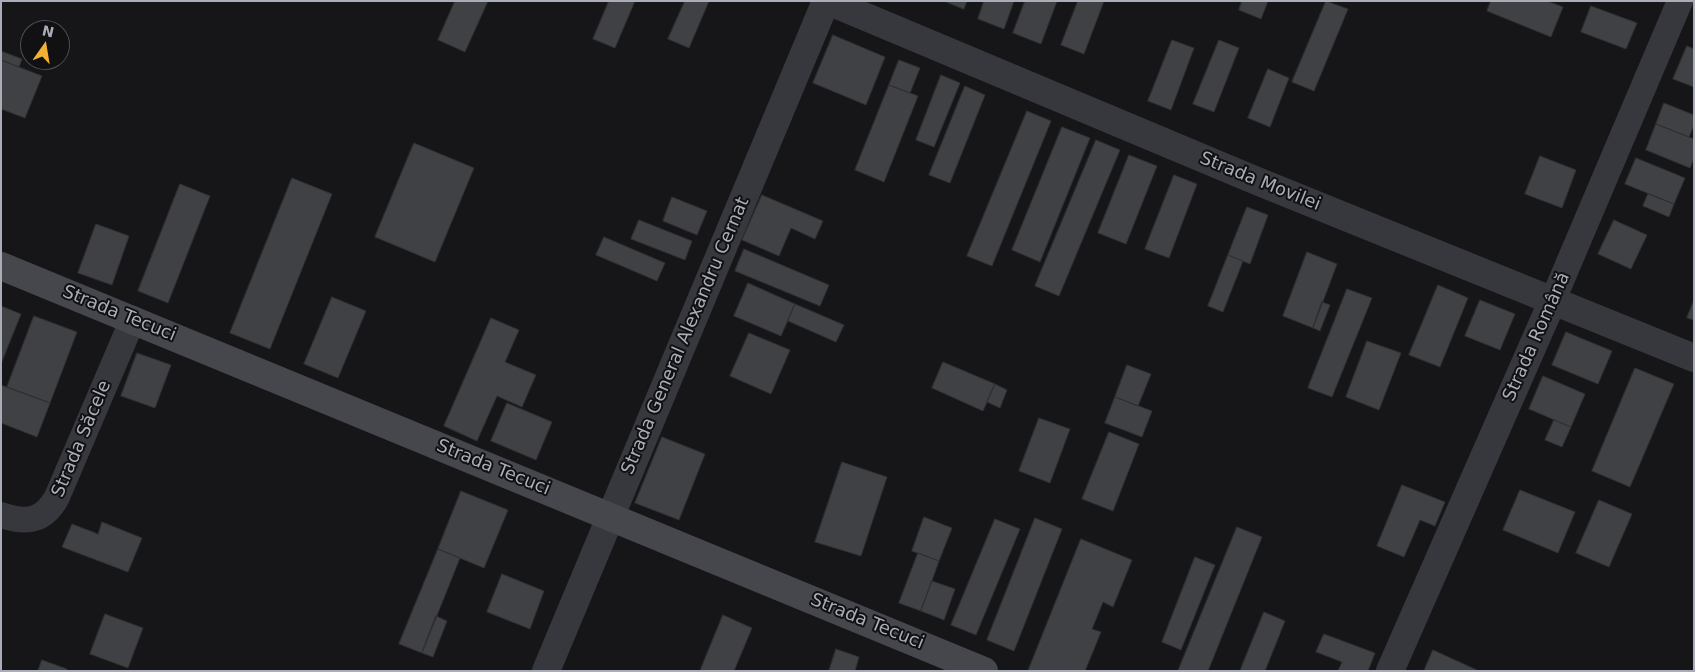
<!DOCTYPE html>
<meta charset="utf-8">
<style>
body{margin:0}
#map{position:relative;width:1695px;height:672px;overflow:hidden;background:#161618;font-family:"DejaVu Sans",sans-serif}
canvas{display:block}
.frame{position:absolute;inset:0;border:2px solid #a8adb8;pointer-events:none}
.north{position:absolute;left:20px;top:20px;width:50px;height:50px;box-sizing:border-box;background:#111113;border:1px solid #4d4f55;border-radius:50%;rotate:13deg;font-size:14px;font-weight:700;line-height:20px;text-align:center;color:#a8adb8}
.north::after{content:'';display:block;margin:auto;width:18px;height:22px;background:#f2b134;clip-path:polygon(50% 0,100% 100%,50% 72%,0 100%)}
</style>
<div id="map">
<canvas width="1695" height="672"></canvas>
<div class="frame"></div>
<div class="north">N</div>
</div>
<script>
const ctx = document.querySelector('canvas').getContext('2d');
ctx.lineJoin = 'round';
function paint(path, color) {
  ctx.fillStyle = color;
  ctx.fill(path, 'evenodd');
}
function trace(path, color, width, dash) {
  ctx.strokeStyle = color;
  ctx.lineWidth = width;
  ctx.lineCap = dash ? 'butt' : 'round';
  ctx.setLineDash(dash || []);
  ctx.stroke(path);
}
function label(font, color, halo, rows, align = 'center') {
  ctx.font = font + ' "DejaVu Sans",sans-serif';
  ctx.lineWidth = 4;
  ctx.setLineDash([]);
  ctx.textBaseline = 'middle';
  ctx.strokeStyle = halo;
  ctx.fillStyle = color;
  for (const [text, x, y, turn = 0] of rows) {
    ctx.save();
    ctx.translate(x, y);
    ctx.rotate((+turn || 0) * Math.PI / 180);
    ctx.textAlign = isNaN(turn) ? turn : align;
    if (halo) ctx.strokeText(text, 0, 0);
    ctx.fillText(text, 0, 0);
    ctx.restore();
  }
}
const building = new Path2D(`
 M455,1H488L465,52L438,40Z
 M609,1H635L615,48L593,39Z
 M685,1H709L689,48L668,39Z
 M944,1H967L964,9Z
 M984,1H1014L1004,29L978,19Z
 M1025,1H1057L1041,44L1013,33Z
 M1078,1H1104L1084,54L1061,45Z
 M1242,1H1268L1261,19L1239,10Z
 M1326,1L1348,9L1314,91L1292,82Z
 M1491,1H1547L1563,7L1551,37L1487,11Z
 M1591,6L1637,23L1626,49L1581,32Z
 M833,35L885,57L866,105L813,83Z
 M1172,40L1194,48L1171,110L1148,101Z
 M1219,40L1239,48L1214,112L1193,104Z
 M1687,46L1694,49V87L1673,79Z
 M1,51L22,59L19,67L1,60Z
 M1,60L42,76L25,118L1,109Z
 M899,60L920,68L910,93L889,85Z
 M1268,69L1289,78L1270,127L1248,118Z
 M941,75L960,83L934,147L916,140Z
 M889,85L918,96L884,182L855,170Z
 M965,86L985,95L950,183L929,175Z
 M1664,103L1694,115V125L1689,137L1656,124Z
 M1027,111L1051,121L992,266L967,256Z
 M1656,124L1694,139V158L1690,168L1646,150Z
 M1062,127L1090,138L1040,262L1012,250Z
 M1096,140L1120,150L1059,296L1035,286Z
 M414,143L474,168L435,262L375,237Z
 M1129,155L1157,166L1126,244L1098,233Z
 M1540,156L1576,170L1562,208L1525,194Z
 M1636,158L1685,178L1674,204L1625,184Z
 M1174,175L1197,184L1169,258L1145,249Z
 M292,178L332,194L270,349L230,333Z
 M180,184L210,196L168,303L138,291Z
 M1648,194L1674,204L1669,217L1643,206Z
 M762,195L823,221L815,239L791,228L779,256L742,240Z
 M672,197L707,211L697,235L663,221Z
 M1247,207L1268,215L1250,264L1228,255Z
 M639,220L692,241L685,260L631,239Z
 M1614,220L1647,235L1631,269L1598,254Z
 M96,224L129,236L112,285L78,273Z
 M604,237L665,263L657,281L596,255Z
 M744,249L829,285L820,306L735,271Z
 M1307,252L1337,264L1313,328L1283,316Z
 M1228,255L1243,261L1223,312L1208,306Z
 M748,283L795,304L781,336L734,316Z
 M1438,285L1468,298L1440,367L1409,355Z
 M1347,289L1372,298L1332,397L1308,388Z
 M332,297L366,311L338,378L304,364Z
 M1480,300L1515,314L1500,350L1465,336Z
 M1694,300V320L1687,318Z
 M1322,302L1330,305L1320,331L1313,328Z
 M795,304L844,325L836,342L788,321Z
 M1,306L21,314L1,364Z
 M34,316L77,332L50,403L7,387Z
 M491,318L519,330L505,362L536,375L522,407L497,396L477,441L444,426Z
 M1566,332L1612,351L1598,384L1552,365Z
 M749,333L790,350L771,394L730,376Z
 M1367,341L1401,353L1379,410L1346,397Z
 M137,353L171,365L155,408L121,396Z
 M943,362L995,384L983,411L932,388Z
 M1127,365L1151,374L1138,406L1115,397Z
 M1635,368L1674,384L1630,487L1592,471Z
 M1543,376L1585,394L1571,427L1529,409Z
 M995,384L1007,390L1000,408L987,402Z
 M1,385L50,403L37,437L1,423Z
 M1115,397L1152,411L1142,437L1105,423Z
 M507,403L552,422L536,460L491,441Z
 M1039,418L1070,429L1050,483L1019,471Z
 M1554,420L1571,427L1562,447L1545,440Z
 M1109,432L1139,444L1113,511L1082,499Z
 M662,437L705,454L679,520L635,503Z
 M842,462L887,477L861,556L815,542Z
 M1402,485L1445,502L1435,526L1420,520L1404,557L1377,546Z
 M1520,490L1575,512L1558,553L1503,530Z
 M461,491L508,510L484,568L438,549Z
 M1599,500L1632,514L1609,567L1576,553Z
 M924,517L952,528L939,561L912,551Z
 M1035,518L1062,529L1014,651L987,640Z
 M995,519L1020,529L976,635L951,625Z
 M102,522L142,538L128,572L62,547L72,524L98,534Z
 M1237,527L1262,537L1208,671H1178Z
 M1081,539L1132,560L1113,607L1103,602L1092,629L1101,632L1085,671H1028Z
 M438,549L460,558L422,653L399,644Z
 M918,553L939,561L921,611L899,603Z
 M1195,557L1215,565L1181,650L1162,642Z
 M502,574L544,591L530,629L487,612Z
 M932,581L955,589L944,620L921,611Z
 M1264,612L1285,621L1265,671H1240Z
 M105,614L143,628L128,668L90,654Z
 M723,615L752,628L734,671H700Z
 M436,616L447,621L433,657L422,653Z
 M1324,634L1375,653L1368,671H1338L1342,662L1316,652Z
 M836,649L859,657L855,671H829Z
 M1433,650L1479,671H1424Z
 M42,660L67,669L66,671H38Z`);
const minor = new Path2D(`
 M1553,300L1680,1
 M1,515C27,524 44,521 57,497L133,319`);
const tertiary = new Path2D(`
 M828,1L1252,179L1694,358
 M546,671L826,1
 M1390,671L1553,300`);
const secondary = new Path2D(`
 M1,266L984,671`);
const streetNames = [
 ["Strada Movilei",1260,182,22],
 ["Strada Tecuci",119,314,22],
 ["Strada General Alexandru Cernat",686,336,-67],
 ["Strada Română",1537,337,-66],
 ["Strada Săcele",82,439,-67],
 ["Strada Tecuci",493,468,22],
 ["Strada Tecuci",867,622,22]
];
paint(building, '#404145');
trace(building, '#303034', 1);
trace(minor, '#37383d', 26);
trace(tertiary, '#37383d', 28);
trace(secondary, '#45474d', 28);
label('18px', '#a8adb8', '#111113', streetNames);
</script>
